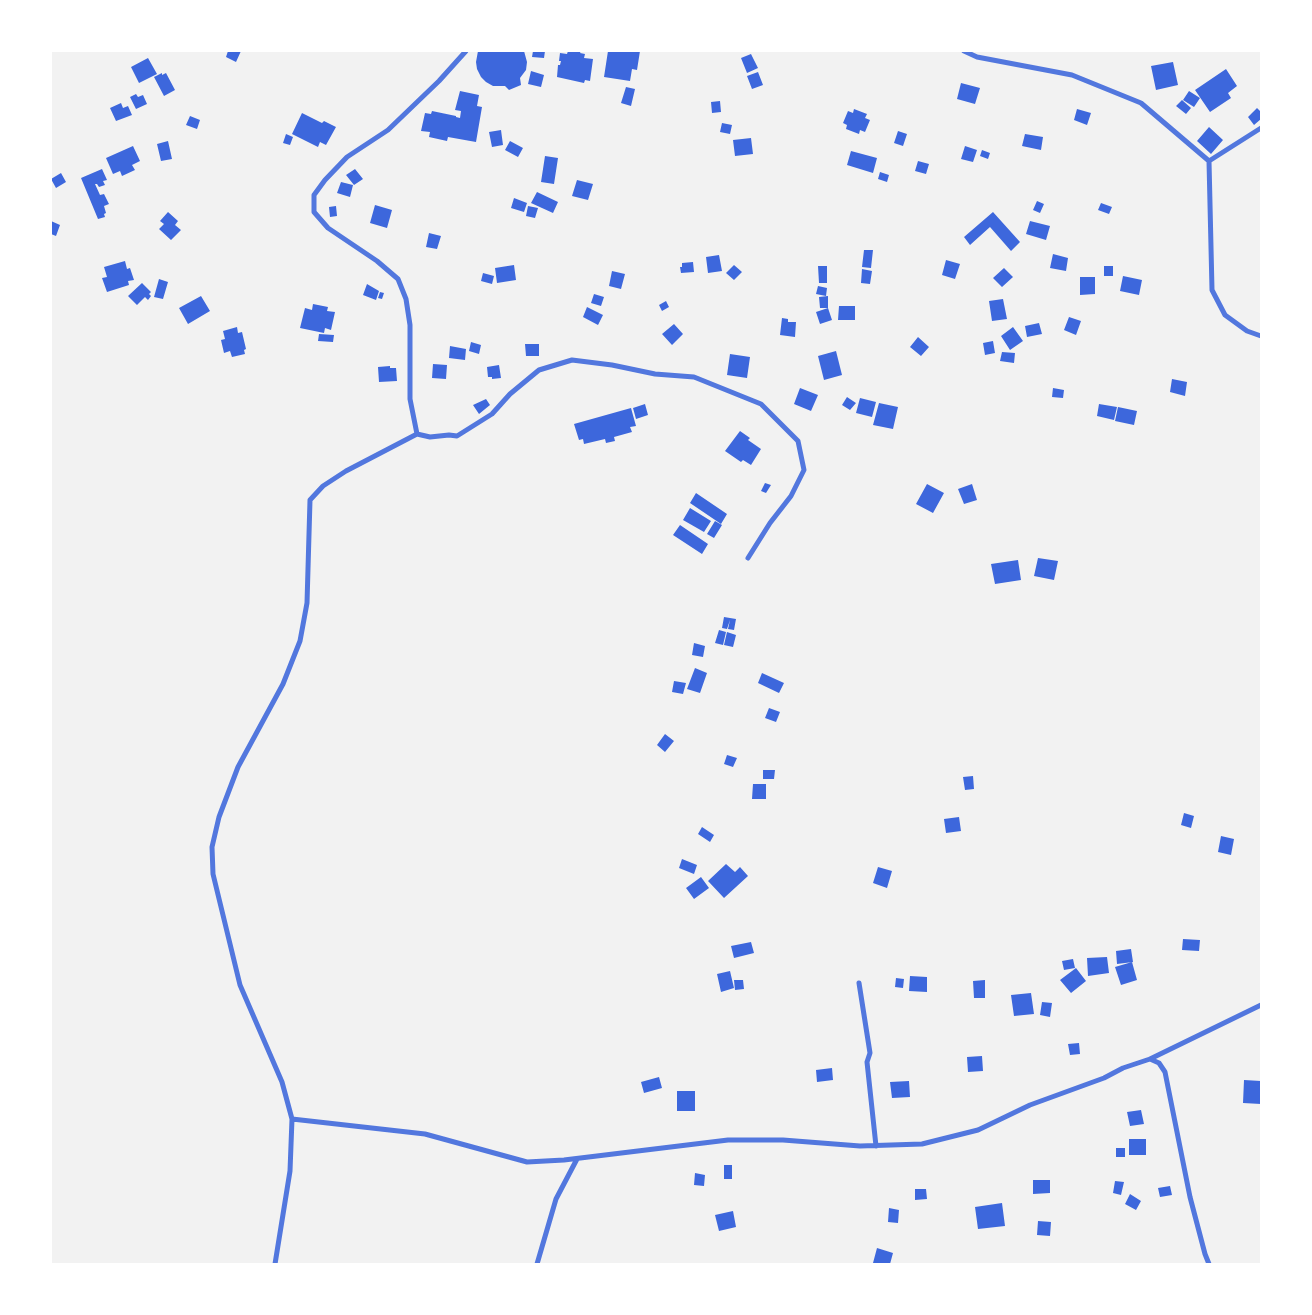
<!DOCTYPE html>
<style>
body{margin:0}
#map{position:relative;width:1312px;height:1315px;overflow:hidden;background:#f2f2f2;font-family:"Libre Baskerville",serif}
canvas{display:block}
.frame{position:absolute;inset:0;border:52px solid #fff;pointer-events:none}
</style>
<div id="map">
<canvas width="1312" height="1315"></canvas>
<div class="frame"></div>
</div>
<script>
const ctx = document.querySelector('canvas').getContext('2d');
ctx.lineJoin = 'round';
function paint(path, color) {
  ctx.fillStyle = color;
  ctx.fill(path, 'evenodd');
}
function trace(path, color, width, dash) {
  ctx.strokeStyle = color;
  ctx.lineWidth = width;
  ctx.lineCap = dash ? 'butt' : 'round';
  ctx.setLineDash(dash || []);
  ctx.stroke(path);
}
const building = new Path2D(`
 M228,51H241L236,62L226,57Z
 M478,51H524L527,62L526,70L520,78L521,85L509,90L505,86H493L486,82L481,77L477,69L476,62Z
 M533,51H545L544,58L532,57Z
 M568,51H581L580,53L585,54L584,58L593,59L590,81L585,80L584,83L557,77L558,65H560L561,61H559L560,53L567,54Z
 M608,51H640L637,70L632,69L630,81L604,77Z
 M751,54L758,68L747,73L741,58Z
 M148,58L157,74L139,83L131,67Z
 M1173,62L1178,85L1156,90L1151,66Z
 M1226,69L1237,86L1228,93L1231,98L1210,112L1195,90Z
 M531,71L544,75L541,87L528,84Z
 M758,72L763,85L752,89L747,76Z
 M162,73V75L166,73L175,90L164,96L154,77Z
 M961,83L980,88L975,104L957,99Z
 M626,87L635,89L631,106L621,103Z
 M460,91L479,95L477,106L482,107L476,142L448,137L447,141L429,137L430,132L421,131L425,113L431,114L432,111L456,116V117L460,118L461,111L455,110Z
 M1189,91L1200,98L1194,107L1183,100Z
 M136,94L138,97L143,95L147,104L136,109L130,97Z
 M1182,100L1191,108L1186,114L1176,106Z
 M720,101L721,112L712,113L711,102Z
 M121,103L123,108L128,106L132,115L116,121L110,108Z
 M1257,108L1261,112V119L1254,125L1248,117Z
 M854,109L867,114L865,118L870,120L865,132L860,130L859,134L846,129L847,125L843,123L848,111L853,113Z
 M1077,109L1091,113L1087,125L1074,120Z
 M302,113L322,123L324,121L336,127L326,145L320,142L318,147L292,134Z
 M190,116L200,120L197,129L186,125Z
 M722,123L732,125L730,134L720,132Z
 M1209,127L1223,140L1211,154L1197,141Z
 M501,130L503,145L492,147L489,132Z
 M898,131L907,134L903,146L894,143Z
 M286,134L293,137L290,145L283,143Z
 M1025,134L1043,137L1041,150L1022,146Z
 M751,138L753,154L735,156L733,140Z
 M168,141L172,159L161,161L157,144Z
 M510,141L523,148L518,157L505,150Z
 M133,146L140,161L132,165L135,170L122,176L120,171L113,174L106,158Z
 M965,146L977,150L973,162L961,159Z
 M982,150L990,153L988,159L980,156Z
 M851,151L877,158L873,173L847,165Z
 M545,156L558,158L554,184L541,182Z
 M918,161L929,164L926,174L915,171Z
 M102,169L107,180L103,181L105,185L99,187L97,184H95L100,195L104,194L109,204L104,206L106,213L104,214L105,217L98,219L81,178Z
 M355,169L363,179L354,185L346,175Z
 M880,172L889,175L887,182L878,179Z
 M61,173L66,182L56,188L51,179Z
 M577,180L593,184L588,200L572,196Z
 M341,182L353,185L350,197L337,193Z
 M537,192L558,202L553,213L531,203Z
 M514,198L527,203L524,212L511,208Z
 M1037,201L1044,204L1040,213L1033,210Z
 M1101,203L1112,207L1109,214L1098,210Z
 M375,205L392,210L387,228L370,223Z
 M336,206L337,216L330,217L329,207Z
 M528,206L538,208L535,218L526,216Z
 M168,212L178,221L175,225L181,230L171,240L159,229L164,224L160,221Z
 M993,212L1020,242L1011,251L990,227L970,245L964,237Z
 M51,221L60,225L56,236L51,234Z
 M1030,221L1050,226L1046,240L1026,234Z
 M429,233L441,236L437,249L426,247Z
 M864,250H873L871,268L862,267Z
 M1053,254L1068,258L1066,271L1050,268Z
 M719,255L722,271L708,273L706,257Z
 M946,260L960,264L955,279L942,275Z
 M125,261L127,269L130,268L134,280L128,281L129,285L107,292L102,278L107,277L104,267Z
 M693,262L694,272L681,273L680,267H682V263Z
 M514,265L516,280L497,283L495,268Z
 M734,265L742,272L734,280L726,273Z
 M818,266H827V283H819Z
 M1104,266H1113V276H1104Z
 M1004,268L1013,277L1002,287L993,278Z
 M862,269L872,271L870,284L861,283Z
 M612,271L625,274L621,289L609,286Z
 M483,273L494,276L492,284L481,281Z
 M1123,276L1142,280L1139,295L1120,291Z
 M1080,277H1095V294L1080,295Z
 M159,279L168,282L163,299L154,297Z
 M142,283L151,292L149,294L151,296L148,300L145,297L137,305L128,296Z
 M367,284L379,291L376,300L363,295Z
 M818,286L827,288L826,296L816,294Z
 M380,292L384,293L382,299L378,298Z
 M594,294L604,297L601,306L591,303Z
 M201,296L210,311L188,324L179,308Z
 M828,296V308H820L819,297Z
 M1003,299L1007,319L992,321L989,301Z
 M666,301L669,307L662,311L659,305Z
 M313,304L328,307L327,311L335,312L331,330L325,328L324,333L300,328L305,308L312,310Z
 M839,306H855V320H838Z
 M587,307L603,315L598,325L583,317Z
 M828,308L832,320L820,324L816,312Z
 M1069,317L1081,321L1076,335L1064,330Z
 M782,318L788,319V322H796L795,337L780,335Z
 M1039,323L1042,334L1027,337L1025,326Z
 M674,324L683,334L672,345L662,334Z
 M237,327L238,333L242,332L246,349L244,350L245,354L232,357L230,351L224,353L221,340L225,339L223,331Z
 M1013,327L1023,341L1010,350L1001,336Z
 M319,334L334,335L333,342L318,341Z
 M918,337L929,347L921,356L910,347Z
 M993,341L995,353L985,355L983,343Z
 M471,342L481,345L479,354L469,351Z
 M525,344H539V356H526Z
 M450,346L466,349L465,360L449,358Z
 M836,351L842,375L824,380L818,356Z
 M1002,352L1015,353L1014,363L1000,361Z
 M730,354L750,357L747,378L727,375Z
 M433,364L447,365L446,379L432,378Z
 M499,365L501,378L492,379V377H488L487,367Z
 M390,366V368H396L397,381L379,382L378,367Z
 M1172,379L1187,382L1185,396L1170,392Z
 M800,388L818,395L811,411L794,404Z
 M1053,388L1064,390L1063,398L1052,397Z
 M847,397L856,403L850,410L842,405Z
 M860,398L876,402L872,417L856,413Z
 M486,399L490,405L479,414L473,405Z
 M879,403L898,407L893,429L873,425Z
 M645,404L648,415L636,419L633,408Z
 M1099,404L1117,407L1114,420L1097,416Z
 M1118,407L1137,411L1134,425L1115,421Z
 M631,408L636,426L630,427L632,432L614,437L615,441L606,443L605,439L584,444L583,439L579,440L574,424Z
 M740,431L750,438L748,440L761,449L751,465L743,460L741,462L725,451Z
 M765,483L771,485L766,493L761,491Z
 M927,484L944,493L933,513L916,504Z
 M972,484L977,500L964,504L958,489Z
 M696,493L727,514L721,524L690,503Z
 M690,508L711,521L704,532L683,520Z
 M715,521L722,525L714,538L707,534Z
 M680,525L708,544L702,554L673,535Z
 M1038,558L1058,561L1054,580L1034,576Z
 M1018,560L1021,580L995,584L991,564Z
 M724,617L736,619L734,630L728,629L730,620L727,629L722,628Z
 M719,630L726,632L723,645L715,643Z
 M727,632L736,635L733,647L724,645Z
 M694,643L705,646L703,657L692,655Z
 M695,668L707,673L700,693L687,689Z
 M762,673L784,683L779,693L758,683Z
 M674,681L686,683L683,694L672,692Z
 M769,708L780,712L776,722L765,718Z
 M665,734L674,741L665,752L657,745Z
 M727,755L737,758L733,767L724,764Z
 M763,770H775L774,779H763Z
 M973,776L974,789L965,790L963,777Z
 M753,784H766V799H752Z
 M1184,813L1194,816L1191,828L1181,825Z
 M959,817L961,831L946,833L944,819Z
 M702,827L714,835L710,842L698,834Z
 M1221,836L1234,839L1231,855L1218,852Z
 M682,859L697,865L694,874L679,868Z
 M726,864L735,872L740,867L748,876L724,898L708,881Z
 M878,867L892,871L887,888L873,883Z
 M701,877L709,888L694,899L686,888Z
 M1183,939L1200,940L1199,951L1182,950Z
 M751,942L754,953L734,958L731,946Z
 M1131,949L1133,962L1117,964L1116,951Z
 M1107,957L1109,973L1088,976L1087,958Z
 M1073,959L1075,968L1064,970L1062,961Z
 M1132,962L1137,980L1121,985L1115,967Z
 M1076,968L1086,981L1071,993L1060,980Z
 M730,971L734,988L721,992L717,974Z
 M910,976L927,977V992L909,991Z
 M896,978L904,979L903,988L895,987Z
 M734,980H743L744,989L735,990Z
 M985,980V998H974L973,981Z
 M1031,993L1034,1014L1014,1016L1011,995Z
 M1042,1002L1052,1003L1050,1017L1040,1015Z
 M1079,1043L1080,1054L1070,1055L1068,1044Z
 M982,1056L983,1071L968,1072L967,1057Z
 M832,1068L833,1080L817,1082L816,1070Z
 M659,1077L662,1088L644,1093L641,1082Z
 M1244,1080L1261,1081V1104L1243,1103Z
 M909,1081L910,1097L892,1098L890,1082Z
 M677,1091H695V1111H677Z
 M1141,1110L1144,1124L1130,1126L1127,1112Z
 M1129,1139H1146V1155H1129Z
 M1116,1148H1125V1157H1116Z
 M724,1165H732V1179H724Z
 M695,1173L705,1175L704,1186L694,1185Z
 M1033,1180H1050V1193L1033,1194Z
 M1115,1181L1124,1182L1121,1195L1113,1193Z
 M1170,1186L1172,1195L1160,1197L1158,1188Z
 M915,1189H926L927,1199L915,1200Z
 M1130,1194L1141,1201L1136,1210L1125,1204Z
 M1002,1203L1005,1226L978,1229L975,1207Z
 M889,1208L899,1210L898,1223L888,1222Z
 M733,1211L736,1227L719,1231L715,1215Z
 M1038,1221L1051,1222L1050,1236L1037,1235Z
 M877,1248L893,1253L890,1264L873,1263Z`);
const minor = new Path2D(`
 M964,51L977,57L1072,75L1141,103L1209,161L1212,290L1225,315L1247,331L1261,336
 M1209,161L1261,128
 M417,434L430,437L449,435L457,436L492,414L510,394L539,370L572,360L612,365L655,374L694,377L761,404L798,441L804,470L791,496L770,523L748,558
 M859,983L870,1053L867,1062L876,1146
 M1150,1059L1261,1005
 M292,1119L425,1134L527,1162L564,1160L728,1140H783L860,1146L922,1144L978,1130L1030,1105L1104,1078L1123,1068L1150,1059L1159,1063L1165,1072L1190,1197L1205,1254L1209,1264
 M275,1264L290,1171L292,1119L282,1082L240,985L213,874L212,847L219,817L238,767L283,684L300,641L307,603L310,500L323,486L346,471L417,434L410,399V325L406,299L398,279L377,261L328,228L314,212V195L325,180L347,157L388,130L439,81L466,51
 M537,1264L556,1199L577,1159`);
paint(building, '#3d67dc');
trace(minor, '#5277de', 5);
</script>
